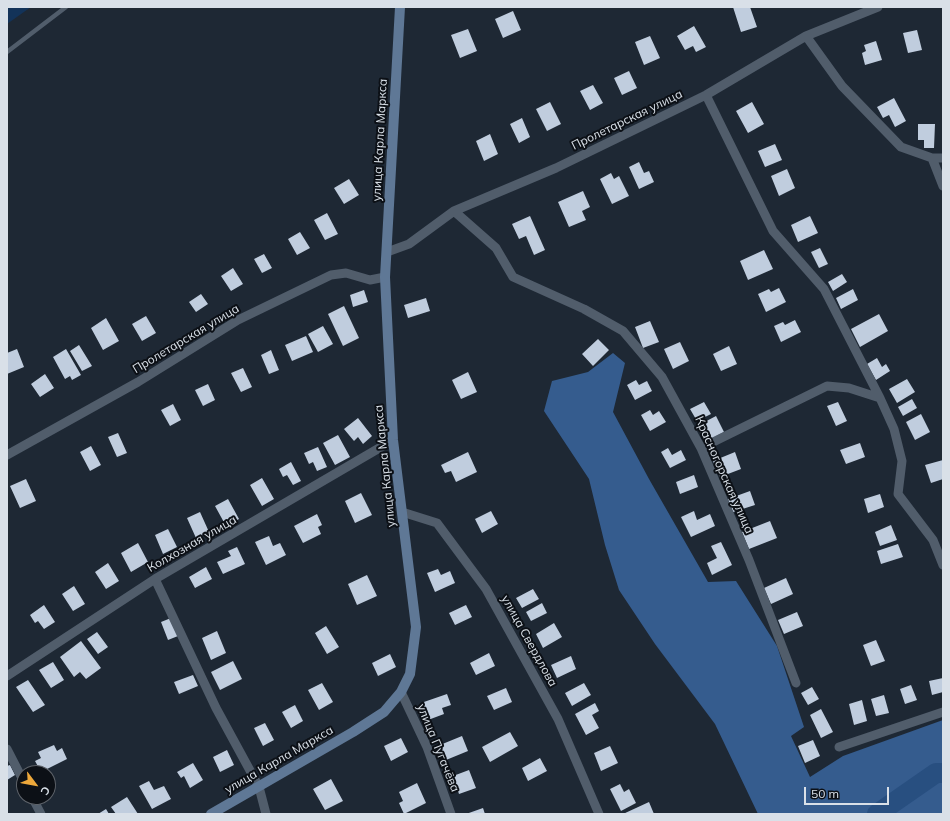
<!DOCTYPE html>
<meta charset="utf-8">
<style>
body{margin:0}
#map{position:relative;width:950px;height:821px;overflow:hidden;background:#1e2834;font-family:Mulish,sans-serif}
canvas{display:block}
.frame{position:absolute;inset:0;border:8px solid #d9e0e8;pointer-events:none}
.north{position:absolute;left:16px;top:765px;width:40px;height:40px;box-sizing:border-box;background:#0c1016;border:1px solid #5e636a;border-radius:50%;rotate:122deg;font-size:11px;font-weight:700;line-height:16px;text-align:center;color:#d9e0e8}
.north::after{content:'';display:block;margin:auto;width:14px;height:18px;background:#eda83b;clip-path:polygon(50% 0,100% 100%,50% 72%,0 100%)}
.scale{position:absolute;left:804px;top:787px;width:85px;height:18px;box-sizing:border-box;border:2px solid #d9e0e8;border-top:0;padding-left:5px;font-size:12px;line-height:14px;white-space:nowrap;color:#d9e0e8;-webkit-text-stroke:3px #0c1016;paint-order:stroke}
</style>
<div id="map">
<canvas width="950" height="821"></canvas>
<div class="frame"></div>
<div class="north">С</div>
<div class="scale">50 m</div>
</div>
<script>
const ctx = document.querySelector('canvas').getContext('2d');
ctx.lineJoin = 'round';
function paint(path, color) {
  ctx.fillStyle = color;
  ctx.fill(path, 'evenodd');
}
function trace(path, color, width, dash) {
  ctx.strokeStyle = color;
  ctx.lineWidth = width;
  ctx.lineCap = dash ? 'butt' : 'round';
  ctx.setLineDash(dash || []);
  ctx.stroke(path);
}
function label(font, color, halo, rows, align = 'center') {
  ctx.font = font + ' Mulish,sans-serif';
  ctx.lineWidth = 4;
  ctx.setLineDash([]);
  ctx.textBaseline = 'middle';
  ctx.strokeStyle = halo;
  ctx.fillStyle = color;
  for (const [text, x, y, turn = 0] of rows) {
    ctx.save();
    ctx.translate(x, y);
    ctx.rotate((+turn || 0) * Math.PI / 180);
    ctx.textAlign = isNaN(turn) ? turn : align;
    if (halo) ctx.strokeText(text, 0, 0);
    ctx.fillText(text, 0, 0);
    ctx.restore();
  }
}
const green = new Path2D(`
 M7,7H31L7,24Z`);
const forest = new Path2D(`
 M613,353L625,363L613,412L649,479L708,582L736,581L777,646L804,727L791,736L810,777L843,756L943,720V814H758L715,724L655,644L619,590L605,545L589,479L544,411L552,381L588,372Z`);
const river = new Path2D(`
 M877,814L936,773H943`);
const building = new Path2D(`
 M733,7H750L757,27L741,32Z
 M513,11L521,30L503,38L495,19Z
 M694,26L706,47L696,52L693,46L685,50L677,36Z
 M468,29L477,51L460,58L451,35Z
 M917,30L922,50L908,53L903,33Z
 M650,36L660,58L644,65L635,42Z
 M876,41L882,60L865,65L862,53L866,51L864,45Z
 M629,71L637,88L622,95L614,78Z
 M593,85L603,103L590,110L580,91Z
 M894,98L906,121L895,127L889,115L883,118L877,107Z
 M550,102L561,124L547,131L536,109Z
 M752,102L764,124L748,133L736,111Z
 M522,118L530,137L519,143L510,124Z
 M918,124H935L934,148H924V140H918Z
 M490,134L498,154L484,161L476,141Z
 M775,144L782,160L765,167L758,151Z
 M639,162L644,173L649,171L654,182L639,189L629,167Z
 M787,169L795,188L779,196L771,176Z
 M611,173L614,179L619,176L629,196L612,204L600,179Z
 M349,179L359,195L344,204L334,188Z
 M583,191L590,207L582,211L586,220L569,227L558,202Z
 M327,213L338,234L325,240L314,220Z
 M530,216L545,250L534,255L526,236L519,239L512,224Z
 M810,216L818,233L798,242L791,225Z
 M300,232L310,248L297,255L288,239Z
 M820,248L828,264L819,268L811,252Z
 M764,250L773,269L748,280L740,261Z
 M264,254L272,268L262,273L254,259Z
 M233,268L243,284L231,291L221,276Z
 M842,274L847,282L833,291L828,282Z
 M779,288L786,302L766,312L758,294L769,289L771,292Z
 M853,289L858,300L841,309L836,298Z
 M364,290L368,302L353,307L350,295Z
 M201,294L208,304L196,312L189,302Z
 M426,298L430,311L408,318L404,305Z
 M344,306L359,338L343,346L328,314Z
 M879,314L888,331L860,347L851,329Z
 M146,316L156,333L142,341L132,324Z
 M106,318L119,341L103,350L91,328Z
 M795,320L801,332L781,342L774,326L783,322L785,325Z
 M650,321L659,342L643,348L635,327Z
 M323,326L333,344L318,352L308,334Z
 M306,336L313,352L292,361L285,345Z
 M598,339L609,350L593,366L582,354Z
 M680,342L689,361L673,369L664,349Z
 M79,345L92,366L82,371L70,351Z
 M729,346L737,364L721,371L713,354Z
 M17,349L24,367L7,374V353Z
 M66,349L81,375L72,380L70,376L65,379L53,357Z
 M271,350L279,370L269,374L261,355Z
 M877,358L882,367L886,364L890,371L876,380L867,364Z
 M243,368L252,387L241,392L231,373Z
 M468,372L477,392L461,399L452,380Z
 M45,374L54,388L40,397L31,384Z
 M907,379L915,392L897,403L889,389Z
 M636,380L639,385L647,381L652,391L635,400L627,385Z
 M208,384L215,400L203,406L195,390Z
 M912,399L917,408L903,416L898,407Z
 M704,402L711,414L697,421L690,409Z
 M838,402L847,421L836,426L827,406Z
 M173,404L181,420L170,426L161,410Z
 M650,410L653,415L659,411L666,422L650,431L641,415Z
 M921,414L930,432L915,440L906,422Z
 M716,416L724,432L705,442L697,426Z
 M358,418L372,436L363,444L358,437L354,441L344,429Z
 M118,433L127,453L117,457L108,437Z
 M338,435L350,457L335,465L323,443Z
 M860,443L865,457L846,464L840,450Z
 M91,446L101,465L90,471L80,452Z
 M318,447L327,467L317,471L313,462L309,464L304,453Z
 M668,448L672,455L681,450L686,460L670,468L661,452Z
 M468,452L477,472L456,482L451,471L445,473L441,465Z
 M735,452L741,469L720,477L713,461Z
 M943,460V479L931,483L925,465Z
 M291,462L301,481L293,485L287,475L283,477L279,469Z
 M694,475L698,487L680,494L676,482Z
 M262,478L274,499L262,506L250,485Z
 M26,479L36,501L20,508L10,486Z
 M750,491L755,505L733,512L728,499Z
 M361,493L372,515L355,523L345,501Z
 M880,494L884,507L868,513L864,499Z
 M228,499L239,519L226,526L215,506Z
 M491,511L498,524L482,533L475,519Z
 M694,511L697,520L710,514L715,526L691,537L681,517Z
 M200,512L209,532L196,538L187,518Z
 M317,514L322,525L318,527L321,534L303,543L294,526Z
 M770,521L777,538L749,549L742,532Z
 M891,525L897,540L880,546L875,532Z
 M168,529L177,547L163,554L155,535Z
 M269,536L273,546L280,543L286,555L266,565L255,542Z
 M721,542L732,565L712,575L707,563L717,558L711,546Z
 M138,543L148,562L131,572L121,553Z
 M898,544L903,557L881,564L877,551Z
 M237,547L245,564L223,574L217,562L231,556L228,551Z
 M108,563L119,581L106,589L95,572Z
 M206,567L212,579L195,588L189,577Z
 M438,569L441,575L450,571L455,583L435,592L427,573Z
 M367,575L377,596L357,605L348,584Z
 M786,578L793,594L771,604L764,588Z
 M74,586L85,604L73,611L62,594Z
 M533,589L539,599L522,608L516,598Z
 M542,603L547,613L531,621L526,612Z
 M44,605L55,622L44,629L38,621L35,623L30,615Z
 M466,605L472,617L455,625L449,613Z
 M797,612L803,626L784,634L778,620Z
 M171,618L178,636L168,640L161,622Z
 M554,623L562,637L543,648L536,634Z
 M326,626L339,647L327,654L315,633Z
 M217,631L226,653L211,660L202,638Z
 M97,632L108,647L98,654L87,639Z
 M876,640L885,661L871,666L863,645Z
 M81,641L101,668L86,679L80,672L74,677L60,657Z
 M489,653L495,666L476,675L470,663Z
 M390,654L396,667L378,676L372,663Z
 M571,656L576,669L557,678L551,665Z
 M233,661L242,679L220,690L211,672Z
 M53,662L64,680L51,688L39,670Z
 M193,675L198,686L179,694L174,682Z
 M943,678V692L932,695L929,681Z
 M28,680L45,705L33,712L16,687Z
 M322,683L333,702L319,710L308,690Z
 M584,683L591,695L572,706L565,693Z
 M911,685L917,700L905,704L900,689Z
 M812,687L819,699L808,705L801,693Z
 M506,688L512,702L494,710L487,696Z
 M447,694L451,705L442,708L444,714L428,720L421,703Z
 M884,695L889,713L876,716L871,699Z
 M862,700L867,721L854,725L849,704Z
 M595,703L599,711L592,715L599,728L586,735L575,714Z
 M295,705L303,721L291,728L282,712Z
 M821,709L833,732L821,738L810,715Z
 M265,723L274,740L263,746L254,728Z
 M510,732L518,746L490,762L482,747Z
 M462,736L468,751L446,760L440,745Z
 M401,738L408,752L391,761L384,746Z
 M813,740L820,756L805,763L798,746Z
 M54,745L57,751L62,748L67,759L41,772L35,761L41,758L38,752Z
 M610,746L618,763L601,771L594,753Z
 M227,750L234,765L220,772L213,757Z
 M540,758L547,771L528,781L522,768Z
 M193,763L203,780L190,788L184,776L181,778L177,772Z
 M10,765L15,775L7,780V766Z
 M469,770L476,788L459,794L453,776Z
 M331,779L343,801L325,810L313,789Z
 M149,781L154,790L164,786L171,799L152,809L139,786Z
 M417,783L426,803L404,814L399,803L403,801L399,792Z
 M620,784L624,792L629,789L636,803L621,811L610,789Z
 M127,797L138,814H116L111,807Z
 M649,802L654,814H623Z
 M483,808L485,814H466Z
 M106,809L109,814H98Z`);
const lane = new Path2D(`
 M7,52L66,7`);
const street = new Path2D(`
 M806,36L842,86L901,147L932,158H943
 M706,95L773,231L824,289L880,398L894,429L902,461L898,494L933,540L943,565
 M932,158L943,186
 M454,211L496,248L513,277L584,309L623,331L662,377L701,448L749,560L796,683
 M387,252L409,244L454,211L556,168L706,95L806,36L878,7
 M701,448L827,386L849,388L880,398
 M7,455L138,382L238,320L331,275L346,273L370,280L385,277
 M402,512L437,523L486,589L558,719L599,814
 M155,579L216,708L259,787L266,814
 M7,676L155,579L393,440
 M401,692L427,747L451,814
 M839,747L943,712
 M7,749L24,782
 M32,797L41,814`);
const secondary = new Path2D(`
 M211,814L353,732L384,712L401,692L410,674L416,627L393,440L385,277L400,7`);
const streetNames = [
 ["Пролетарская улица",627,120,-26],
 ["улица Карла Маркса",380,140,-87],
 ["Пролетарская улица",186,339,-31],
 ["улица Карла Маркса",385,466,-96],
 ["Красногорская улица",724,475,66],
 ["Колхозная улица",192,544,-30],
 ["улица Свердлова",529,641,61],
 ["улица Пугачёва",438,748,68],
 ["улица Карла Маркса",279,760,-30]
];
paint(green, '#133359');
paint(forest, '#355c8e');
trace(river, '#284f80', 20);
paint(building, '#c0cdde');
trace(lane, '#515d6b', 4.5);
trace(street, '#515d6b', 9);
trace(secondary, '#5f7896', 10);
label('12px', '#d9e0e8', '#0c1016', streetNames);
</script>
